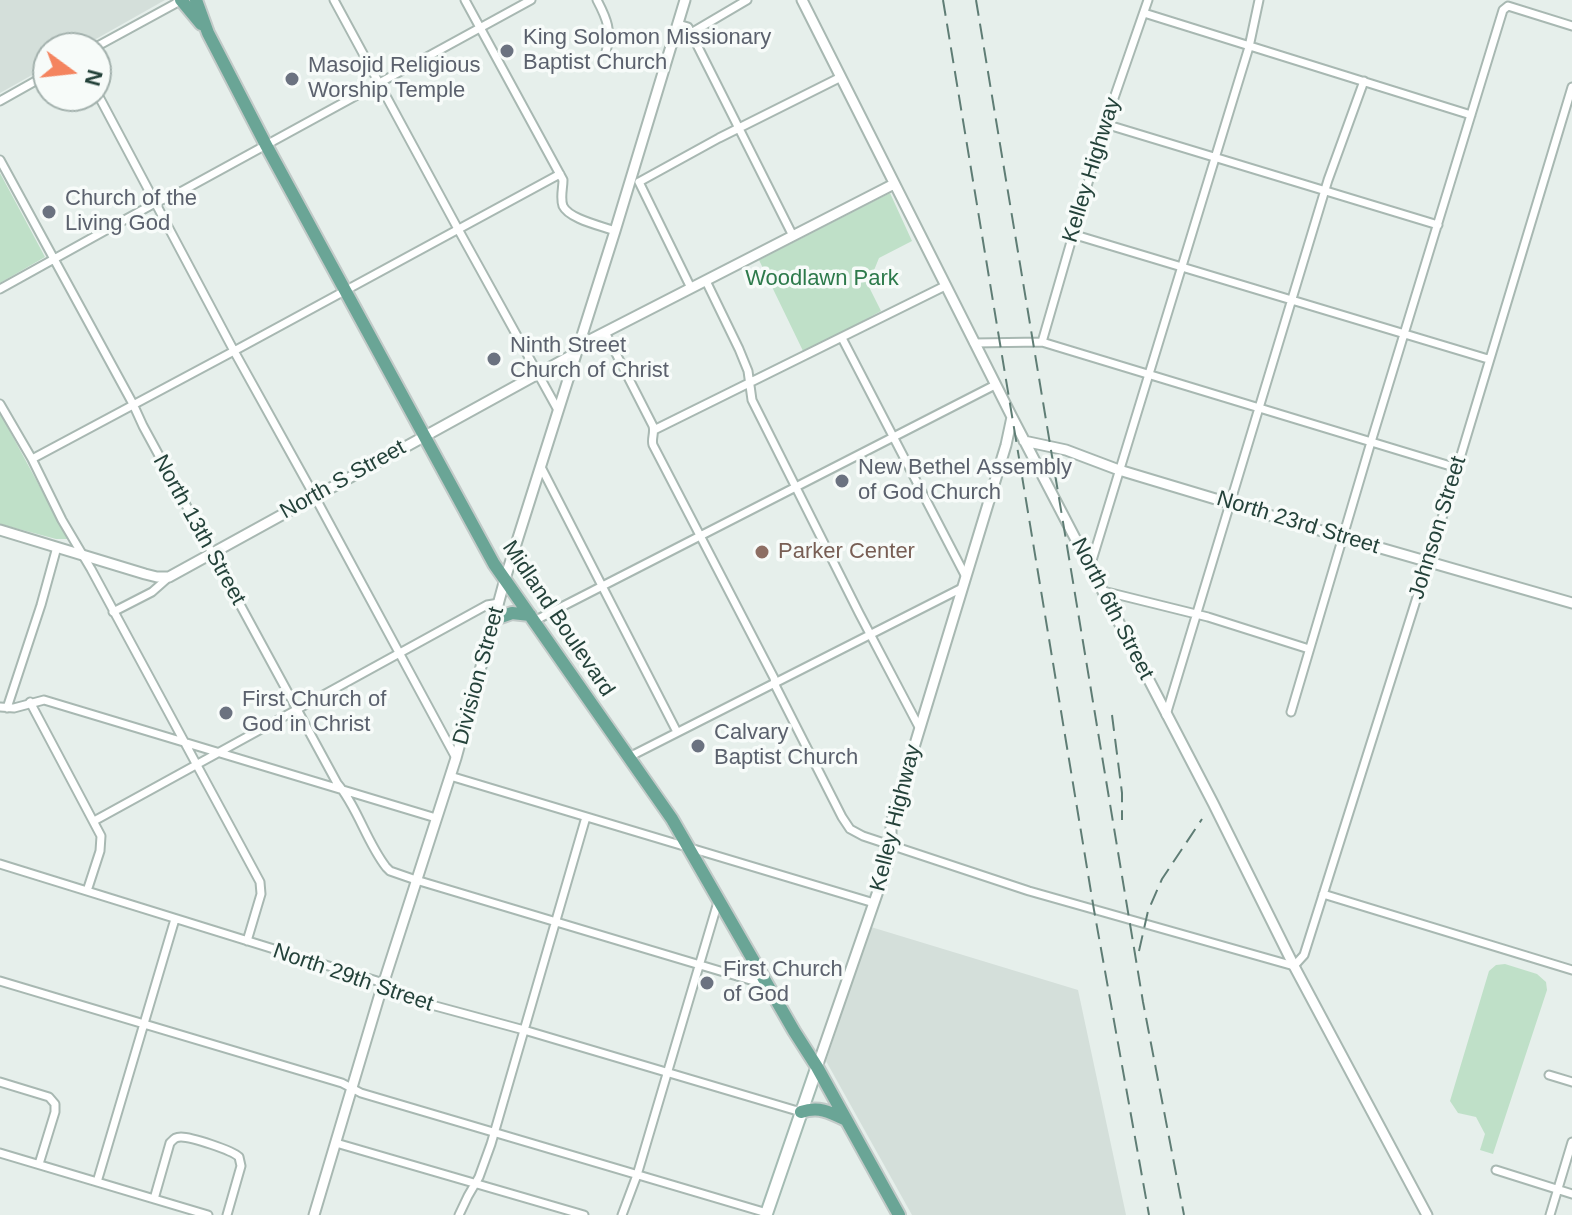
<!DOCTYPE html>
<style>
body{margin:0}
#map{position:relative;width:1572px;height:1215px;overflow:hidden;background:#e6efeb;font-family:Helvetica,sans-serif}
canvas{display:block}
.north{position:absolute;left:32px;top:32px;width:80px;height:80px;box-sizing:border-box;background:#f7fbf9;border:2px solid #a3b1ad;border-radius:50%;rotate:105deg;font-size:22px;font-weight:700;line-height:32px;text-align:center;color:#24423a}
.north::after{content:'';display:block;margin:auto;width:28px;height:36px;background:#f4845f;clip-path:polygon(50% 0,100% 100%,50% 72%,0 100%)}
</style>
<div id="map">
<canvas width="1572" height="1215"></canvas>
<div class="north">N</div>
</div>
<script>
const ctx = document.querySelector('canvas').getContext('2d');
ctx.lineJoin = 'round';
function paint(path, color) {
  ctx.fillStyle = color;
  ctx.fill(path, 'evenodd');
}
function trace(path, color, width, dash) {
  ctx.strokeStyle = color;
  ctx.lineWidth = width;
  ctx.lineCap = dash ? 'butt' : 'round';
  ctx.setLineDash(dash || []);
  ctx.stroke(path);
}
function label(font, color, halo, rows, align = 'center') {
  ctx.font = font + ' Helvetica,sans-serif';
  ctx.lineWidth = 7;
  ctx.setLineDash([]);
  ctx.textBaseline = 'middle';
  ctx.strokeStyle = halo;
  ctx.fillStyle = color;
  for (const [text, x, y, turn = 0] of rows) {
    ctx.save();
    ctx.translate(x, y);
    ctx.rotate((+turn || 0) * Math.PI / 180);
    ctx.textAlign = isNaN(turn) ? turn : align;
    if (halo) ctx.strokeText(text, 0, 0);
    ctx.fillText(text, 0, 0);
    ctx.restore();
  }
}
const built = new Path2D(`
 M0,0H165L80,48H48V66L0,93Z
 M871,927L1078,990L1126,1215H912L826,1061Z`);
const green = new Path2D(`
 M0,173L45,257L0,283Z
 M890,193L912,241L879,258L868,285L881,311L804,353L759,260Z
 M0,413L68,539H56L0,524Z
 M1505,964L1537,974L1546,982L1547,990L1493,1154L1480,1150L1485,1134L1476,1117L1458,1113L1450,1101L1489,971L1496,965Z`);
const minor = new Path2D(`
 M334,0L458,229L558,410
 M465,0L563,180C563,188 560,198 563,206C569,219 602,226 615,231
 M597,0C607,19 612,31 606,52
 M1144,13L1471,115
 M678,24L688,27L793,236
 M691,33L747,0
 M94,48L182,0
 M96,91L234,351L315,497L456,758
 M0,101L48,74
 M1105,124L1438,225
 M0,160L133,404L143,426L337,783C358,808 366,841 386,867L390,871L416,880L767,985
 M639,182L719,138L841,77
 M639,182L691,288
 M1072,234L1488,359
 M706,281L739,349L748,371L752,400L859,613L919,727
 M0,289L155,203L182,191L531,0
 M605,332L653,426C655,433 651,439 653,445L774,678L776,687L842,817L850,829L863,836L1029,891L1294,966L1304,955L1442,518L1572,87
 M842,338L966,577
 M1042,342L1105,124L1148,0
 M974,343L1042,342L1457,468
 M0,404L32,459L62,520L91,569L260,882L261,894L247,941
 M654,430L945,286
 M32,459L234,351L560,174
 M541,467L677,732
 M1090,567L1249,47L1259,0
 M1103,591L1208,617L1309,649
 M113,612L152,592L169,577
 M534,621L995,385
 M30,702L101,836L100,851L87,891
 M0,707L14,708L44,700L436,818
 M7,708L41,605L57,547
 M1291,712L1371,442L1503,10L1508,6L1572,26
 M1166,715L1328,180L1364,81
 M629,757L962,588
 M450,776L874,903
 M94,821L487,605L499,603
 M0,864L377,981L391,994L524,1030L801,1112
 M1323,894L1572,970
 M0,981L342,1083L361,1093L767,1213
 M1549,1075L1572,1082
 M0,1082L49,1097L55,1104V1112L39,1164
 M336,1143L584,1215
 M0,1153L208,1215
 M1496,1170L1572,1194
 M97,1182L175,919
 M154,1199L170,1143C174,1139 175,1137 181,1137C191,1137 232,1150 239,1157L241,1166L227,1215
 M459,1215L468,1196L479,1177L491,1144L586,817
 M622,1215L637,1175L718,902
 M1550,1215L1572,1142`);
const tertiary = new Path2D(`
 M802,0L1012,417L1213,803L1294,966L1427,1215
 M578,346L894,184
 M1024,441L1066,450L1119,470L1342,537L1572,603
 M0,530L145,574L157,577H169L576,353
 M817,1067L886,868L891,845V823L1006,445L1012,417
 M314,1215L379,997L456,758L505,579L615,231L685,0`);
const secondary = new Path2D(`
 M766,1215L817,1067`);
const primary = new Path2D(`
 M181,0L201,24
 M196,0L208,33L266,145L494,564L672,819L794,1031L817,1067L899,1215
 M495,619L512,613L530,615
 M801,1112C819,1106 830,1112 846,1120`);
const rail = new Path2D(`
 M943,0L1094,910L1149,1215
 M976,0L1143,1002L1184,1215
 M1112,715L1122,793V820
 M1139,951L1148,911L1162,879L1202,819`);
const markers = [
 [507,51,8,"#6b7280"],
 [292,79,8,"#6b7280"],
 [49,212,8,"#6b7280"],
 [494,359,8,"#6b7280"],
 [842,481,8,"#6b7280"],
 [762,552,8,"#8d6e63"],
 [226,713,8,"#6b7280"],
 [698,746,8,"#6b7280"],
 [707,983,8,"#6b7280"]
];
const worshipNames = [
 ["King Solomon Missionary",523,38],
 ["Baptist Church",523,63],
 ["Masojid Religious",308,66],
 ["Worship Temple",308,91],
 ["Church of the",65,199],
 ["Living God",65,224],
 ["Ninth Street",510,346],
 ["Church of Christ",510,371],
 ["New Bethel Assembly",858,468],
 ["of God Church",858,493],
 ["First Church of",242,700],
 ["God in Christ",242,725],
 ["Calvary",714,733],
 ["Baptist Church",714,758],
 ["First Church",723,970],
 ["of God",723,995]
];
const streetNames = [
 ["Kelley Highway",1092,170,-73],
 ["North S Street",343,480,-29],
 ["North 23rd Street",1298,523,17],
 ["Johnson Street",1438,528,-73],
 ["North 13th Street",199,530,61],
 ["North 6th Street",1112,609,63],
 ["Midland Boulevard",558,619,56],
 ["Division Street",479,676,-75],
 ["Kelley Highway",896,818,-76],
 ["North 29th Street",353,978,19]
];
const parkNames = [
 ["Woodlawn Park",822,279]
];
const educationNames = [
 ["Parker Center",778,552]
];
paint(built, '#d4dfda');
paint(green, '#bfe0c8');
trace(minor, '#a8b8b2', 11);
trace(tertiary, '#a8b8b2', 13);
trace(secondary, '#a4bbb3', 15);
trace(primary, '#c2cac8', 16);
trace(minor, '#fff', 7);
trace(tertiary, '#fff', 9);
trace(secondary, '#fff', 11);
trace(primary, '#6aa596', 12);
trace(rail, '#5f7d75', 2, [16, 8]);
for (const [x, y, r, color] of markers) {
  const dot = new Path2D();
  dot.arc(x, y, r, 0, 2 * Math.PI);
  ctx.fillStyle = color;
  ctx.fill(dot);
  trace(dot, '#f7fbf9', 3);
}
label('22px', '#5b616d', '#f7fbf9', worshipNames, 'left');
label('22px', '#24423a', '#f7fbf9', streetNames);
label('22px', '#2d7a4b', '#f7fbf9', parkNames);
label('22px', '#785e54', '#f7fbf9', educationNames, 'left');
</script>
